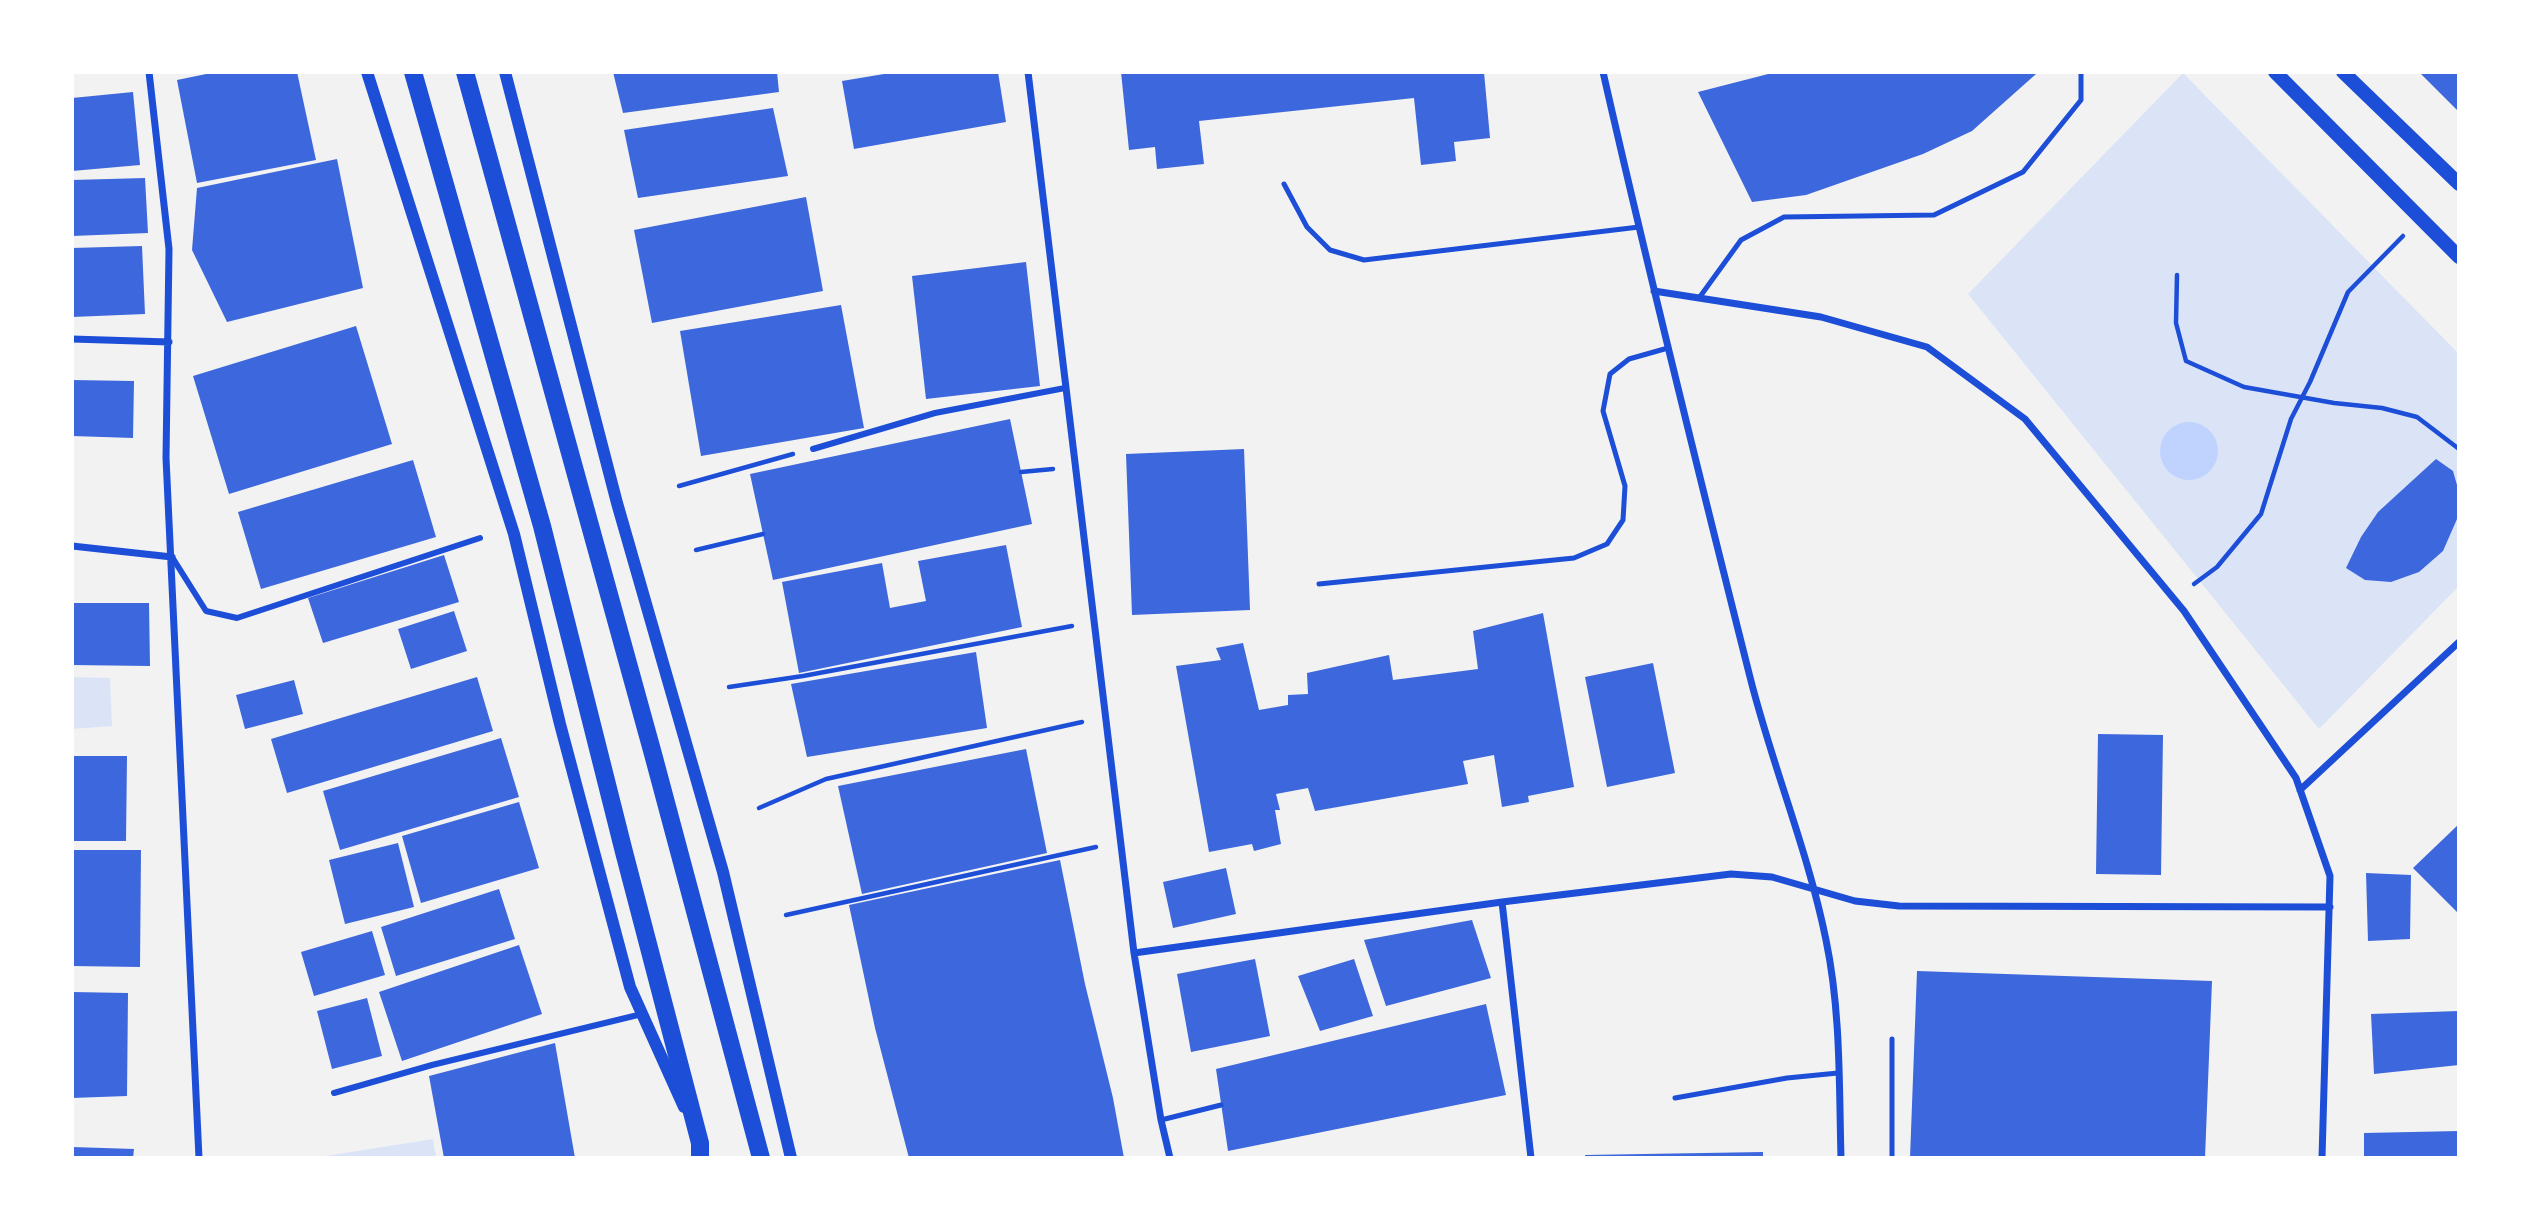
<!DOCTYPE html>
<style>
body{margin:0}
#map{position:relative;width:2531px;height:1230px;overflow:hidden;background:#f2f2f2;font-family:"Alegreya Sans",sans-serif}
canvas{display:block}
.frame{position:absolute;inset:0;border:74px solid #fff;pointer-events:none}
</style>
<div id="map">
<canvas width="2531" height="1230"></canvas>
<div class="frame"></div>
</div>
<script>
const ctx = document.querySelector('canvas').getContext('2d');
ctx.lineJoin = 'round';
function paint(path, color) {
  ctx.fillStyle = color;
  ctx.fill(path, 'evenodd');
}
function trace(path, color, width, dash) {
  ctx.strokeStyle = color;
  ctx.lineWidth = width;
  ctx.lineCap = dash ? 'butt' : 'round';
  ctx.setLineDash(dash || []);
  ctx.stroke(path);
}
const green = new Path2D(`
 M2183,73L2459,354V586L2319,729L1968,294Z
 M72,677L110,678L112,726L72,729Z
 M433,1139L436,1158H313Z`);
const water = new Path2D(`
 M2160 451a29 29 0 1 1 58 0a29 29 0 1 1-58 0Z`);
const building = new Path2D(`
 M216,72H297L316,160L197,183L177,80Z
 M613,72H777L779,92L623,113Z
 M896,72H998L1006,122L854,149L842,81Z
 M1121,72H1484L1490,138L1454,142L1456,161L1421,165L1414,98L1199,121L1204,164L1157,169L1155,147L1129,150Z
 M1776,72H2034L2036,74L1972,131L1923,154L1806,195L1752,202L1698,92Z
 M2419,72H2459V112Z
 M133,92L140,165L72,171V98Z
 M773,108L788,176L638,198L624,130Z
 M337,159L363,288L227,322L192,250L197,188Z
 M145,178L148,233L72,236V180Z
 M806,197L823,291L652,323L634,230Z
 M142,246L145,314L72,317V248Z
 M1026,262L1040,386L926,399L912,276Z
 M841,305L864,428L701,456L680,331Z
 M356,326L392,444L229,494L193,376Z
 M72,380L134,381L133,438L72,436Z
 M1010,419L1032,524L773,580L750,474Z
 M1244,449L1250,610L1132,615L1126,454Z
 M2436,459L2453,471L2459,492L2457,519L2443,551L2419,572L2391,582L2365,580L2346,568L2361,537L2378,512Z
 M413,460L436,537L261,589L238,512Z
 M1006,545L1022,627L799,673L782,582L882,563L890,608L926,601L918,561Z
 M444,555L459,602L323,643L308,598Z
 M72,603H149L150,666L72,665Z
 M454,611L467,651L411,669L398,629Z
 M1543,613L1574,787L1528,796L1529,802L1502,807L1494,755L1463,761L1468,784L1315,811L1308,788L1276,794L1280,810H1275L1281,844L1254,851L1252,844L1209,852L1176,666L1221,660L1216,648L1243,643L1259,710L1288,705V695L1308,694L1307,673L1389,655L1393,680L1478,669L1473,631Z
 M976,652L987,728L807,757L791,684Z
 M1653,663L1675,773L1607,787L1585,677Z
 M477,677L493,731L287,793L271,739Z
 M294,680L303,714L245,729L236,695Z
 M2098,734L2163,735L2161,875L2096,874Z
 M501,738L519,797L340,850L323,791Z
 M1026,749L1047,853L862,894L838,786Z
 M72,756H127L126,841H72Z
 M519,802L539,868L421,903L402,836Z
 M2459,824V914L2413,868Z
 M398,843L414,907L345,924L329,860Z
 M72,850H141L140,967L72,966Z
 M1060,860L1085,984L1113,1098L1124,1158H909L875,1028L849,905Z
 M1226,868L1236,914L1173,928L1163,882Z
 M2366,873L2411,875L2410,939L2368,941Z
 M499,889L515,939L396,976L381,927Z
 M1472,920L1491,978L1386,1006L1364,940Z
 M372,931L385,975L314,996L301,952Z
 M519,945L542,1014L402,1061L379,992Z
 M1255,959L1270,1036L1191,1052L1177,974Z
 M1354,959L1373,1016L1320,1031L1298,976Z
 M1917,971L2212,981L2205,1158H1910Z
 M72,992L128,993L127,1096L72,1098Z
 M367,998L382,1056L332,1069L317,1011Z
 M1486,1004L1506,1095L1228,1151L1216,1069Z
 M2459,1011V1065L2374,1074L2371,1014Z
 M555,1043L575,1158H444L429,1076Z
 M2459,1131V1158H2364V1133Z
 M72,1147L134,1149L133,1158H72Z
 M1763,1152V1158H1585V1155Z`);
const path = new Path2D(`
 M2177,275L2176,323L2186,361L2244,387L2334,403L2382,408L2417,417L2459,449
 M1021,472L1053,469
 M679,486L793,454
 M696,550L763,534
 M2194,584L2217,567L2261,514L2291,419L2310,382L2348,292L2403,236
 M729,687L803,676L1072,626
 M759,808L826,779L1082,722
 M786,915L1096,847`);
const service = new Path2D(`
 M1284,184L1307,227L1330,250L1364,260L1639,227
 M1699,298L1741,240L1784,217L1934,215L2023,172L2081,100V72
 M1319,584L1574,558L1607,544L1623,520L1625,486L1603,411L1610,374L1629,359L1668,348
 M1892,1039V1158
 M1675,1098L1787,1078L1838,1073
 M1161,1120L1221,1105`);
const pedestrian = new Path2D(`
 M813,449L935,413L1065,388
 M172,557L206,611L237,618L480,538
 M334,1093L432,1065L642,1014`);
const minor = new Path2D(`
 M149,72L169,249L166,458L199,1158
 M1028,72L1134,953L1161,1120L1170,1158
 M1603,72C1649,274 1699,475 1750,677C1772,765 1808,851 1826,940C1841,1012 1839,1086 1841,1158
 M1654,291L1821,317L1927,347L2025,419L2184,611L2296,778L2330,876L2322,1158
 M72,339L169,342
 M72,546L172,557
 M2300,790L2459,642
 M1502,902L1531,1158
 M1134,953L1502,902L1731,874L1772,877L1855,901L1899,906L2330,907`);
const tertiary = new Path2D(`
 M367,72L514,534L560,724L630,987L684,1107
 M505,72L617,503L723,872L791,1158`);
const secondary = new Path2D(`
 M2275,72L2459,257
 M2343,72L2459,184`);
const primary = new Path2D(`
 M413,72L542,526L624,852L700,1143V1158
 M465,72L653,754L761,1158`);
paint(green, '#dbe4f7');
paint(water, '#bfd3fe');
paint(building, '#3d67dc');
trace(path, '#1d4ed8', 4.5);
trace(service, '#1d4ed8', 5);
trace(pedestrian, '#1d4ed8', 6);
trace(minor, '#1d4ed8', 7);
trace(tertiary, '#1d4ed8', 12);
trace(secondary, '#1d4ed8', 14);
trace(primary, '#1d4ed8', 18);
</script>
